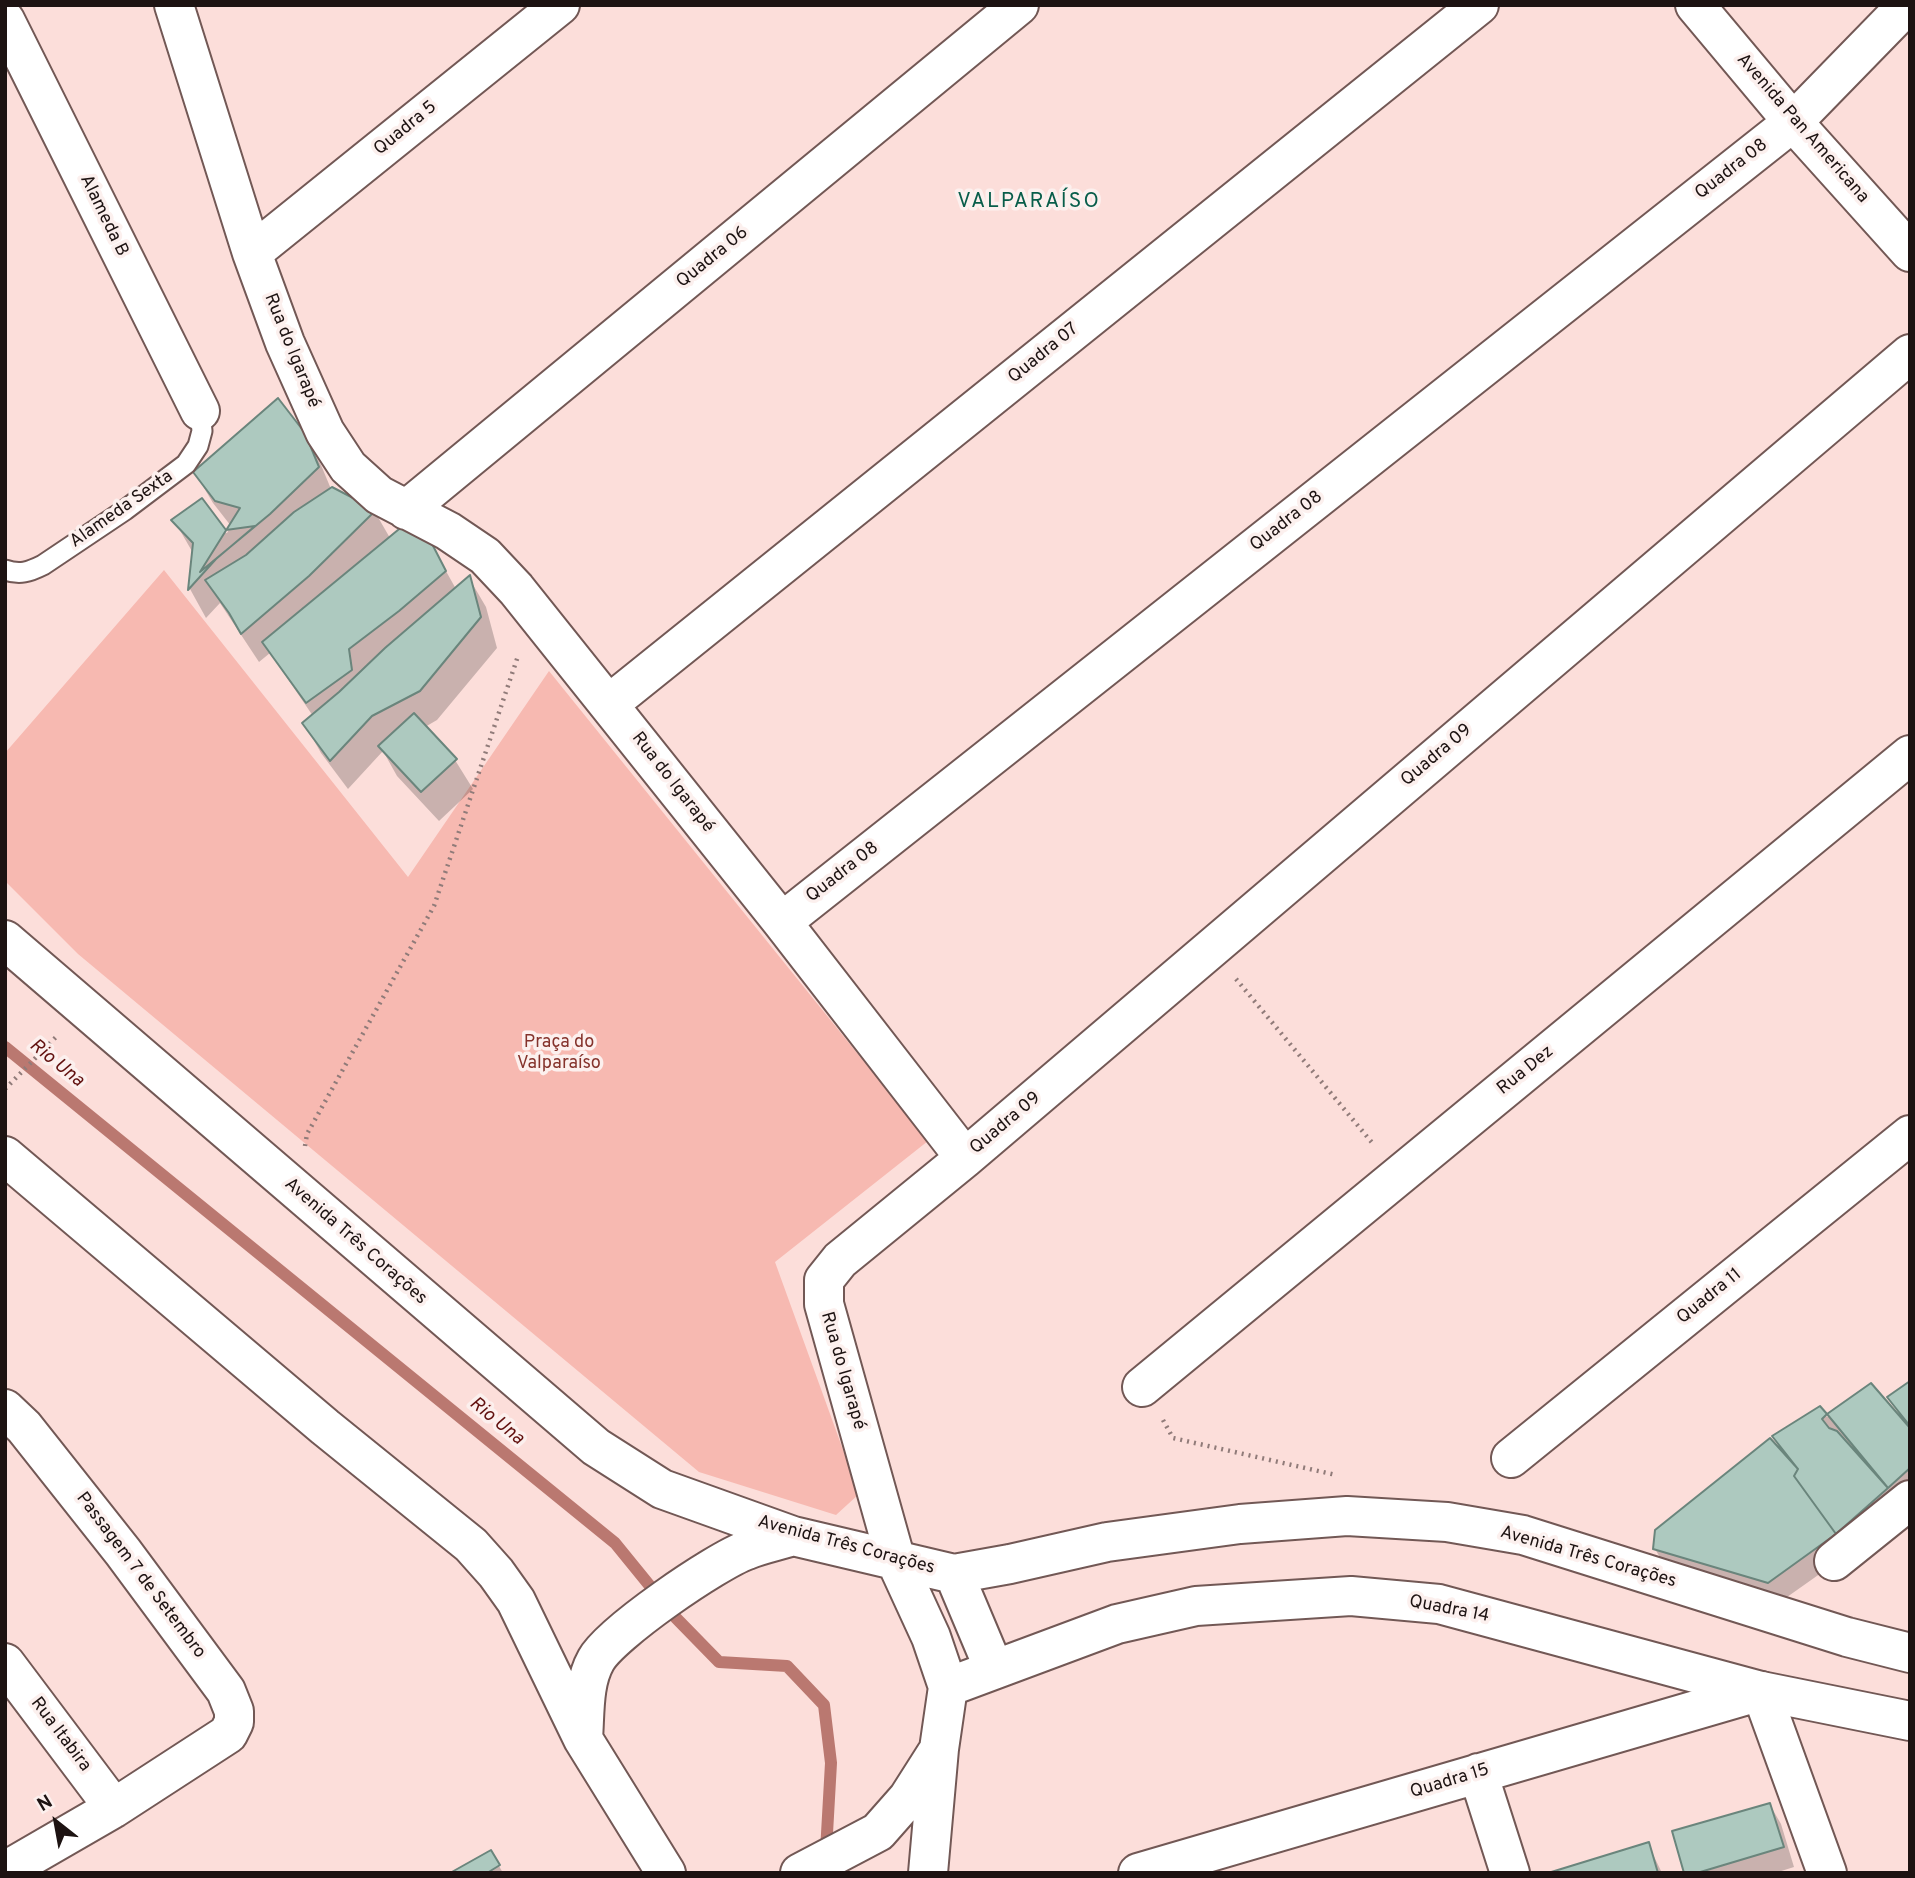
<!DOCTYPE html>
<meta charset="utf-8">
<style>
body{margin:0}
#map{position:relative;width:1915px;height:1878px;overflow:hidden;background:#fcdeda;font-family:Overpass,sans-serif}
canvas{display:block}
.frame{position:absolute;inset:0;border:7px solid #1d1312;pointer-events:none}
.north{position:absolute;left:21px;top:1787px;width:70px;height:70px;-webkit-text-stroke:5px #fcf0ee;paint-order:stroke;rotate:329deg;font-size:19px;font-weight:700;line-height:28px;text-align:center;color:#1d1312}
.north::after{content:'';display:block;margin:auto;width:24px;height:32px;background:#1d1312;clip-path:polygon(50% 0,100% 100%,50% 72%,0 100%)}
</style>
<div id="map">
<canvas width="1915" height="1878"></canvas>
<div class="frame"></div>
<div class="north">N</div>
</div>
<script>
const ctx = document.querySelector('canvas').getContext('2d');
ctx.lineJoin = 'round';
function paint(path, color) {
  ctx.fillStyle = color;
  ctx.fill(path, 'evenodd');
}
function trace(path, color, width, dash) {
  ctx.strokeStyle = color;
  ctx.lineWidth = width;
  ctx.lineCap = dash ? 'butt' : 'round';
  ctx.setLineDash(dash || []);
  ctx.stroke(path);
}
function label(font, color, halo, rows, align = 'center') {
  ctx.font = font + ' Overpass,sans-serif';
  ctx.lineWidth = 7;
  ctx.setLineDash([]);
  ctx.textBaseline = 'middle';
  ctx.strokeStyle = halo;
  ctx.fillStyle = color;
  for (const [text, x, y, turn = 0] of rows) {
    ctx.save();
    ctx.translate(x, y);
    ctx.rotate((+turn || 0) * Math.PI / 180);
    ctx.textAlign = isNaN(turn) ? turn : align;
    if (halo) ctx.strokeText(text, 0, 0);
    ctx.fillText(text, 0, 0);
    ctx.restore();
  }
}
const green = new Path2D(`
 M164,570L408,877L549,671L928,1141L775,1262L859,1494L836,1515L699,1472L78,954L5,881V753Z`);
const shadow = new Path2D(`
 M303,434L321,465L331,489L375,512L390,538L428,539L456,589L469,578L486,607L497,648L437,720L425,727L455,760L473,789L439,821L397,776L383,751L348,789L321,753L304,723L313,716L270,653L259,662L220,603L206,618L190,589L193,553L174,520L227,533L231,526L213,503L195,473Z
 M1910,1383V1497L1848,1554L1780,1602L1667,1569L1655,1549L1785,1454L1775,1436L1820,1408L1827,1417L1871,1385L1902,1419L1890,1398Z
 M1770,1805L1781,1824L1794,1867L1775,1873H1686Z
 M1648,1844L1662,1873H1554Z
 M491,1852L503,1873H453Z`);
const stream = new Path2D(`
 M5,1047L615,1543L676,1618L719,1662L787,1666L824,1705L831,1763L826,1851`);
const building = new Path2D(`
 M278,398L305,433L319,467L270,514L200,572L240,508L215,501L193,472Z
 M332,487L376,510L309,576L241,634L229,613L205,580L246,555L294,512Z
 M202,498L226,530L255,526L216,559L188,590L193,543L171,520Z
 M404,525L429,538L446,571L399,611L349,649L352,670L306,703L262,642Z
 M470,575L481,617L420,691L372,716L330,761L302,723L339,692L385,648Z
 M414,713L457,759L421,792L378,746Z
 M1910,1381V1426L1887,1397Z
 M1871,1383L1910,1428V1468L1888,1488L1827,1414Z
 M1820,1406L1827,1414L1822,1419L1829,1428L1837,1431L1888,1488L1836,1534L1794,1476L1798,1469L1772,1436Z
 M1770,1438L1798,1469L1794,1476L1836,1534L1768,1583L1653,1549L1655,1530Z
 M1770,1803L1784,1847L1697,1873H1684L1672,1831Z
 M1649,1842L1658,1873H1548Z
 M491,1850L500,1865L487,1873H450Z`);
const path = new Path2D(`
 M1236,979L1374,1145
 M5,1089L58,1035
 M305,1146L307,1134L434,906L518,656
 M1163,1420L1173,1438L1336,1475`);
const lane = new Path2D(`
 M5,570C20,575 29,572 43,565L125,510L186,464L198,446L202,431L200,411`);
const street = new Path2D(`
 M174,5L252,253L285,343L325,432L348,467L379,495L448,531L485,556L516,589L782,922L965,1158
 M5,20L200,411
 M252,253L560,5
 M406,510L1019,5
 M609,704L1479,5
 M782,922L1793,122L1907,5
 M1142,1387L1910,755
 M5,1409L24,1427L123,1552L226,1691L234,1711V1722L228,1734L114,1808L5,1871
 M1511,1458L1910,1135
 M896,1561L824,1304V1280L840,1260L965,1158L1910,354
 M1834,1561L1910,1500
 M5,1663L114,1808
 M1478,1773L1510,1873
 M1138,1873L1761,1691L1827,1873`);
const secondary = new Path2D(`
 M1695,5L1793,122L1910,252
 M5,940L596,1447L662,1489L793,1536L954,1574L1010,1564L1107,1542L1240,1524L1347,1516L1447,1522L1523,1535L1847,1637L1910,1653
 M5,1156L325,1427L471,1545L496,1573L516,1601L583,1739L666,1873
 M896,1561L931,1637L948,1687L939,1749L928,1873
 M954,1574L994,1669
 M948,1687L1117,1624L1196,1606L1351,1596L1439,1604L1761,1691L1910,1721
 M583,1739C585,1712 583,1683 596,1660C611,1633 716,1561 747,1550C762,1544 778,1541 793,1536
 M800,1873L878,1832L908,1798L936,1754`);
const streetNames = [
 ["Quadra 5",406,129,-39],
 ["Avenida Pan Americana",1802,129,49],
 ["Quadra 08",1732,170,-38],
 ["Alameda B",103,216,64],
 ["Quadra 06",713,258,-39],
 ["Rua do Igarapé",291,351,68],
 ["Quadra 07",1044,354,-39],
 ["Alameda Sexta",122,510,-35],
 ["Quadra 08",1287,522,-38],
 ["Quadra 09",1437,756,-40],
 ["Rua do Igarapé",672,783,52],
 ["Quadra 08",843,873,-38],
 ["Rua Dez",1526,1071,-39],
 ["Quadra 09",1006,1124,-40],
 ["Avenida Três Corações",355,1242,41],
 ["Quadra 11",1710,1297,-39],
 ["Rua do Igarapé",842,1371,74],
 ["Avenida Três Corações",846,1546,15],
 ["Avenida Três Corações",1588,1558,16],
 ["Passagem 7 de Setembro",140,1576,53],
 ["Quadra 14",1449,1610,11],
 ["Rua Itabira",60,1735,53],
 ["Quadra 15",1450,1782,-17]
];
const parkNames = [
 ["Praça do",559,1043],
 ["Valparaíso",559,1064]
];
const waterNames = [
 ["Rio Una",56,1064,39],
 ["Rio Una",496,1422,39]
];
const quarterNames = [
 ["VALPARAÍSO",1029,203]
];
paint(green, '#f7b9b1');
paint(shadow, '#0003');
trace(stream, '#ba7870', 12);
paint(building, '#adc9bf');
trace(building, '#6a857c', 2);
trace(lane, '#725855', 23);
trace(street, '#725855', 42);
trace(secondary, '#725855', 42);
trace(path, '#907b79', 4.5, [2, 5]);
trace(lane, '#fff', 19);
trace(street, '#fff', 38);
trace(secondary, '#fff', 38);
label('18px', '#1d1312', '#fcf0ee', streetNames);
label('18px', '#85332c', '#fcf0ee', parkNames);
label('italic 19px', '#62110f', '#fcf0ee', waterNames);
ctx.letterSpacing = '2px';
label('21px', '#085d4a', '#fcf0ee', quarterNames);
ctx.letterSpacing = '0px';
</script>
